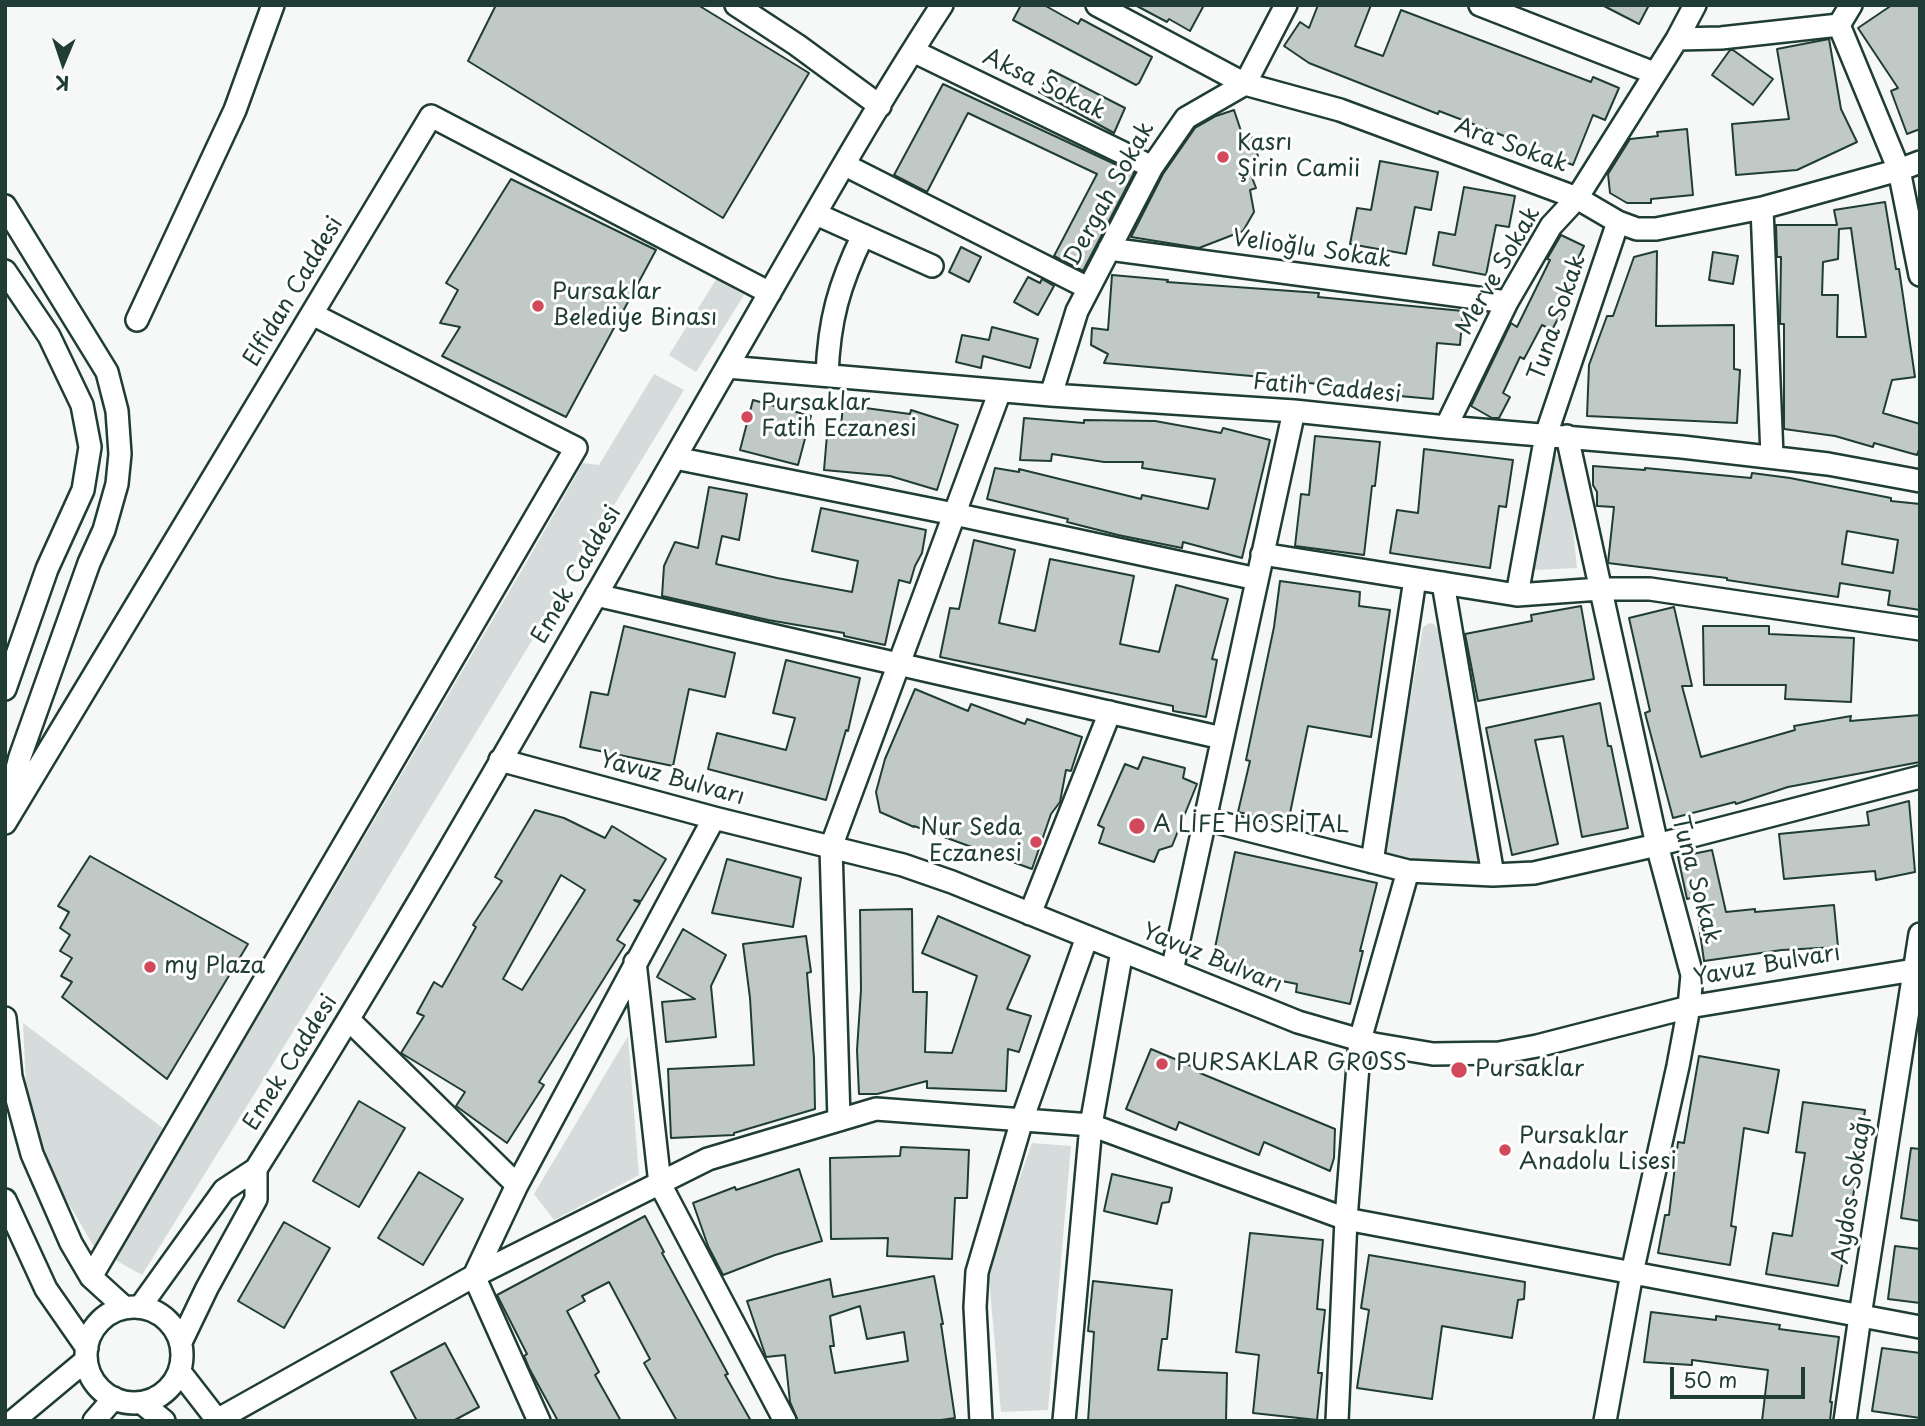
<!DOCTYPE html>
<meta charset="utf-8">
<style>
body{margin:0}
#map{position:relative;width:1925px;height:1426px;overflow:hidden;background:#f6f7f7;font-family:"Playpen Sans",sans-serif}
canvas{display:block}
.frame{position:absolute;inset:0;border:7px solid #1f3d34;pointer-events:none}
.north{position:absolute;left:28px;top:28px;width:70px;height:70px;-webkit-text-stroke:5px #fff;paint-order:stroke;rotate:182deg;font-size:19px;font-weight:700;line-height:28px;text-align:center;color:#1f3d34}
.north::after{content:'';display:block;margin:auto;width:24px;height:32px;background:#1f3d34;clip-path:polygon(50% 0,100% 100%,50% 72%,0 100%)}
.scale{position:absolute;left:1670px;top:1367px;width:135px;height:32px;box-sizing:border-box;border:4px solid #1f3d34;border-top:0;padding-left:9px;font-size:21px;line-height:24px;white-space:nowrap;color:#1f3d34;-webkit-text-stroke:5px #fff;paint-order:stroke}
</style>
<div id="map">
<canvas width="1925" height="1426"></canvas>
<div class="frame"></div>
<div class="north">K</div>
<div class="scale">50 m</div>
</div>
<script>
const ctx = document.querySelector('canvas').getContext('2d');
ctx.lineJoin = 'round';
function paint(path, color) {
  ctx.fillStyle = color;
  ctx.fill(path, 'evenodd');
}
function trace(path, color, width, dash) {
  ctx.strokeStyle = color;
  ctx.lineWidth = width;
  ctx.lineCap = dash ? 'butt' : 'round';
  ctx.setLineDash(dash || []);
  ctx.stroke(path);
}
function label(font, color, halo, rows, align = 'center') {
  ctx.font = font + ' "Playpen Sans",sans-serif';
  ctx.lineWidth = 6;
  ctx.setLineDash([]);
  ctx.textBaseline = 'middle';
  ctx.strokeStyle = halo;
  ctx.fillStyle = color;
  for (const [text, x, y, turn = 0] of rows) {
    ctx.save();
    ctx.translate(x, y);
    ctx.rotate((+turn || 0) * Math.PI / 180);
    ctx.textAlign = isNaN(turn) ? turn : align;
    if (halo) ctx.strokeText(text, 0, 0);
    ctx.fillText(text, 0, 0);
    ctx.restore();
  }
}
const green = new Path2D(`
 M717,278L744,295L696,372L669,355Z
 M654,374L684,390L353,935L142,1275L115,1260L529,558L583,463L599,465Z
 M1554,453L1566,464L1577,568L1534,570L1550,457Z
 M1430,623L1435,625L1439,633L1478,859L1467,869L1383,854L1423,627Z
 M23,1023L164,1129L97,1252L45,1163L26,1086Z
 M628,1036L639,1175L554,1220L534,1194Z
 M1032,1143L1071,1146L1048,1410L1001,1412L988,1268Z`);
const building = new Path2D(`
 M496,5H698L809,73L723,218L468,61Z
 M1021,5H1044L1078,24L1081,19L1152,57L1139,83L1136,85L1013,20Z
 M1135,5H1204L1190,31L1169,19L1167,22Z
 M1318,5H1371L1355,46L1383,56L1401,10L1591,82L1593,77L1619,88L1605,120L1593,115L1573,165L1524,146L1525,144L1439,111L1438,114L1309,63L1284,46L1300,22L1309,28Z
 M1602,5H1649L1639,24Z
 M1892,5H1920V129L1907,134L1891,91L1898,88L1858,28Z
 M1829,39L1841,109L1857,142L1797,170L1736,175L1732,124L1789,119L1777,49Z
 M1730,50H1733L1773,79L1753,105L1712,75Z
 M1051,70L1125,108L1114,133L1039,92Z
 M943,84L1134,173L1083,271L1054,256L1097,174L968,113L927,192L894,175Z
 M1234,110L1243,137L1251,135L1258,156L1253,158L1258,172L1251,175L1256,188L1250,190L1254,212L1243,231L1199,248L1131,237L1163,174L1195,128L1216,116Z
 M1687,129L1693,195L1651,199V203H1627L1610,193L1608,174L1630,139L1658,136L1657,132Z
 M1380,161L1438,172L1431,210L1415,207L1406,254L1350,244L1357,208L1371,210Z
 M511,179L656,250L566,417L442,356L460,327L440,323L458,290L446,283Z
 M1464,187L1515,196L1509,227L1496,225L1486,275L1433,265L1439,232L1455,235Z
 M1885,202L1896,269H1899L1915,377L1892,380L1883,413L1920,424V447L1917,455L1874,443L1873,447L1835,436L1784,429V324H1780L1781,257H1777L1776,225H1837L1834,210ZM1851,228L1866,337H1837L1838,295H1822L1823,262L1838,259L1839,229Z
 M1561,235L1584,246L1567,282L1575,286L1552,330L1542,325L1524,359L1520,357L1503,393L1510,397L1499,418H1492L1471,406L1511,323L1517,327L1550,260L1547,259Z
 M961,247L981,257L969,282L949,272Z
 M1657,251L1656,326L1734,325V369L1740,370L1737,423L1587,416L1589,365L1607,316H1613L1634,257Z
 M1713,252L1738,256L1733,284L1709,280Z
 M1112,275L1168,280L1167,282L1319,293L1318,297L1463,311L1460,345L1437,343L1433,399L1377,394L1378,389L1308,383V381L1104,363L1108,354L1091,345L1092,328L1108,330Z
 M1028,277L1040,283L1042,279L1054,286L1038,315L1014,302Z
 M992,327L1038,339L1030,368L983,356L981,368L956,362L962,335L989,340Z
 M753,400L811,416L798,465L740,450Z
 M843,405L910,414L911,410L958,425L937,490L890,476L824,470L827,435L840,437Z
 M1024,418L1084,423V420L1155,421L1221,433L1223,428L1270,440L1242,558L1183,542L1182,548L1118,535L1067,522L1068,519L987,499L995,468L1019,472V469L1141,499L1142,495L1208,509L1215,479L1142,468L1143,462H1104L1052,454L1051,461L1020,460Z
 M1315,436L1380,442L1375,486H1372L1364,555L1295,546L1301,494L1309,495Z
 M1424,449L1513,460L1506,507L1499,506L1490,568L1390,553L1397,510L1418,513Z
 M1593,466L1645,470V468L1751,478L1752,473L1790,478L1891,498V501L1920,504V610L1888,605L1890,591L1840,583L1838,597L1727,580V578L1608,563L1614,507L1597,506V492L1593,485ZM1847,531L1898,540L1893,573L1842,564Z
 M709,487L747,494L739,540L722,536L716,564L777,578L852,592L858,561L812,551L821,508L926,530L922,553L915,566L910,583L899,580L885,645L844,636V633L768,620L662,596L664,566L675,542L698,548Z
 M974,540L1015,550L999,623L1035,631L1050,559L1134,576L1120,644L1159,652L1176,585L1228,599L1212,659L1217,660L1206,717L1173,711V706L940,657L950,608L959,609Z
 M1280,581L1360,592L1359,606L1390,610L1371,737L1308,726L1288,823L1238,812L1250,761L1246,760L1274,627Z
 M1581,606L1594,679L1478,701L1465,634L1532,621L1531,615Z
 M1674,607L1692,686H1682L1701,757L1795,730L1794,726L1851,716L1850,721L1920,715V762L1788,787L1736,804L1735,802L1673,818L1645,713L1650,711L1629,618Z
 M624,626L735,653L725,697L689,689L673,766L580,747L591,692L608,695Z
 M1703,626H1769V634L1854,638L1851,702L1785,699L1786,685H1704Z
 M786,660L860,678L848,731L846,730L826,800L708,769L717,733L786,750L795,718L773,713Z
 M915,689L968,711L971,704L1025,724L1027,719L1082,737L1071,771L1066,770L1060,802L1051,814L1032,869L914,826V827L880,812L876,792L885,759Z
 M1600,703L1608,746H1611L1628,828L1582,837L1563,736L1535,740L1558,844L1512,855L1486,728Z
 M1143,757L1185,768L1183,778L1197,784L1172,846L1159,850L1154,862L1099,843L1104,828L1098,825L1125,764L1138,769Z
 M1909,801L1915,872L1876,880L1875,871L1784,879L1779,834L1869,825L1867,812Z
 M535,810L564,818L605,838L612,826L666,859L641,901L634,900L640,903L617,940L625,945L539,1082L544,1085L507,1143L456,1106L465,1092L401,1053L424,1016L417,1013L434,982L442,987L476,927L473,925L502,881L495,877ZM561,875L585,890L522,990L503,979Z
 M1712,850L1726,912L1755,909V912L1834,905L1838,947L1782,950L1704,961L1695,897L1687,899L1678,857Z
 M1235,852L1377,883L1360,951H1363L1350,1004L1296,992L1297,984L1211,967Z
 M90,856L248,944L167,1079L62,997L72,982L61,976L72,958L60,951L70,935L60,928L69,912L58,906Z
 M727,859L801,878L793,927L712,913Z
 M912,909L913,992H927L925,1052L952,1053L977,976L922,953L938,916L1030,956L1007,1009L1031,1016L1019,1052L1008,1049L1006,1091L927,1088V1081L877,1094H859L857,1050L861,990L860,910Z
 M683,929L726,955L711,986L716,1037L666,1042L662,1002L695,999L657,977Z
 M806,936L811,972L807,973L814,1058L815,1109L734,1133V1135L671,1138L668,1069L754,1065L750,998L743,944Z
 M1151,1049L1201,1070L1200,1073L1335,1129L1334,1158L1330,1171L1264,1142L1259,1155L1179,1122L1176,1130L1126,1109Z
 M1699,1056L1779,1070L1768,1133L1744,1128L1731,1226L1736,1227L1730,1265L1658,1253L1665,1215H1669L1678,1142L1684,1143Z
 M359,1101L405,1128L359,1207L313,1181Z
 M1803,1102L1865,1110L1848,1234L1838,1286L1766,1274L1773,1233L1792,1236L1805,1153L1796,1152Z
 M901,1147L969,1150L967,1198H955L952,1259L887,1256L888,1238L831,1239L830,1158L900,1156Z
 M1911,1148L1920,1149V1221L1901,1218Z
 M799,1169L822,1241L775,1255L723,1275L708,1246L693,1203L735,1187L736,1190Z
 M419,1172L463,1199L423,1265L378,1238Z
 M1112,1174L1172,1188L1169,1202L1162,1203L1157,1224L1104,1211Z
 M645,1216L664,1252L662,1253L728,1374L725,1375L751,1421H677L644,1363L650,1359L609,1282L582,1296L585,1301L567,1311L599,1372L595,1375L621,1421H558L529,1368L524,1356L527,1354L497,1295Z
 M284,1222L330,1248L284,1328L238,1301Z
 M1250,1233L1323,1240L1317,1309L1325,1310L1318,1373H1322L1317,1420L1253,1413L1259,1355L1236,1352Z
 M1895,1246L1920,1249V1303L1888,1299Z
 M1369,1255L1525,1282L1524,1299L1518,1300L1512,1338L1442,1326L1432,1399L1357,1388L1369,1310L1361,1308Z
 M934,1276L943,1324H941L955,1418L934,1421H798L790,1402L785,1355L766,1357L747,1301L830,1279L833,1297ZM860,1306L867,1339L904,1332L908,1361L835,1373L830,1346H834L830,1316Z
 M1093,1281L1172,1290L1167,1339H1162L1158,1370L1227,1373L1226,1421H1088L1094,1332L1088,1331Z
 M1651,1312L1716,1320V1316L1780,1325L1779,1329L1839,1337L1830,1402H1832L1830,1421H1762L1768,1370L1692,1360V1365L1644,1362Z
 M445,1343L479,1407L453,1421H417L391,1372Z
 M1882,1348L1920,1353V1418L1872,1411Z`);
const minor = new Path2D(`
 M736,5L797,45L880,106
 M1097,5L1245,84L1340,110L1577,198L1618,222L1637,229H1656L1762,208L1899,170L1920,162
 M1480,5L1654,73
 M1839,25L1899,170L1920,275
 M1677,39L1721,38L1839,25L1851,5
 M913,51L1152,167
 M845,165L1088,288
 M5,206L107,372L117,411L120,454L117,484L104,530L89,563L20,757L7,806
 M1762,208L1772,456
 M816,214L932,266
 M1109,249L1507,302
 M5,271L49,336L82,405L90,447L83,490L47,569L5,689
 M137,320L235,110L273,5
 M727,367L1051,395L1294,411L1446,427L1682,447L1828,464L1920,481
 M827,375C829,320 839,285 863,235
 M1051,395L1077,311L1152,167L1186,118L1245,84L1286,5
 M1446,427L1507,302L1551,226L1577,198L1677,39L1695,5
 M1567,436L1657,845L1692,975L1689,1007L1678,1066L1632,1273L1605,1421
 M675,458L954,514L1257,579
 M1262,554L1517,595L1600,589H1650L1920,629
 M1443,583L1493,875
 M596,595L1222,738
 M1517,595L1546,435L1618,222
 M500,760L714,818L903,865L952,882L1298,1022L1374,1044L1433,1054L1499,1053L1537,1046L1689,1007L1920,969
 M1205,819L1408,871L1493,875L1534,873L1657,845L1920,777
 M5,823L431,116L770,293
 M1372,862L1415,579
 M1030,914L1110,712
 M635,962L660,1184L785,1421
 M1172,971L1294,411
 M5,1018L11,1077L32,1154L71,1243L91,1277L124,1307
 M349,1020L517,1185
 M839,1120L831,847L1000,391
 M256,1169C421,907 572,636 727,367C797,246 865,123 942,5
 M5,1200L46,1289L87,1348
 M91,1277L576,448L312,314
 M86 1355a48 48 0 1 1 96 0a48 48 0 1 1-96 0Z
 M140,1307L224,1190L256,1169V1199L207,1288L181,1342
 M180,1372L218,1421
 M142,1403L164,1421
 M217,1420L474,1276L708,1159L876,1109L1091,1125L1346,1219L1920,1327
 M13,1421L85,1361
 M94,1421L114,1398
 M539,1421L474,1276L517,1185L714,818
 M981,1421L975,1307L977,1272L1022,1120L1087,937
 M1064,1421L1091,1125L1122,951
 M1337,1421L1346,1219L1360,1040L1408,871
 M1845,1421L1860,1316L1920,934`);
const markers = [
 [1223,157,7,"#d1495b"],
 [538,306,7,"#d1495b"],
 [747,417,7,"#d1495b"],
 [1137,826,9,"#d1495b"],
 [1036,842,7,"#d1495b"],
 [150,967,7,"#d1495b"],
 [1162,1064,7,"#d1495b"],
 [1459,1070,9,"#d1495b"],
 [1505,1150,7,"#d1495b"]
];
const streetNames = [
 ["Aksa Sokak",1044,85,26],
 ["Ara Sokak",1511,146,20],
 ["Dergah Sokak",1110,194,-61],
 ["Velioğlu Sokak",1312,250,8],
 ["Merve Sokak",1499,271,-60],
 ["Elfidan Caddesi",294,292,-59],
 ["Tuna Sokak",1558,318,-71],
 ["Fatih Caddesi",1327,389,5],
 ["Emek Caddesi",577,575,-60],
 ["Yavuz Bulvarı",672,779,15],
 ["Tuna Sokak",1695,880,75],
 ["Yavuz Bulvarı",1212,959,22],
 ["Yavuz Bulvarı",1767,966,-10],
 ["Emek Caddesi",291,1063,-58],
 ["Aydos Sokağı",1853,1190,-81]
];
const poiNames = [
 ["Kasrı",1237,144],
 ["Şirin Camii",1237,170],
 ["Pursaklar",552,293],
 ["Belediye Binası",552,319],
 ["Pursaklar",761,404],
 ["Fatih Eczanesi",761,430],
 ["A LİFE HOSPİTAL",1153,826],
 ["Nur Seda",1022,829,"right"],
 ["Eczanesi",1022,855,"right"],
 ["my Plaza",164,967],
 ["PURSAKLAR GROSS",1176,1064],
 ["Pursaklar",1475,1070],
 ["Pursaklar",1519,1137],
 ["Anadolu Lisesi",1519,1163]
];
paint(green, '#d6dcdb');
paint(building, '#c0c9c6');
trace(building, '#1f3d34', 2);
trace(minor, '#1f3d34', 26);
trace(minor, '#fff', 21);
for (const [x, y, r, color] of markers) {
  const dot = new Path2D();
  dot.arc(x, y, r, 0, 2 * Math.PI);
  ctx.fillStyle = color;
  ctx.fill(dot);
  trace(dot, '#fff', 2.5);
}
label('23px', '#1f3d34', '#fff', streetNames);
label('23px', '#1f3d34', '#fff', poiNames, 'left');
</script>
